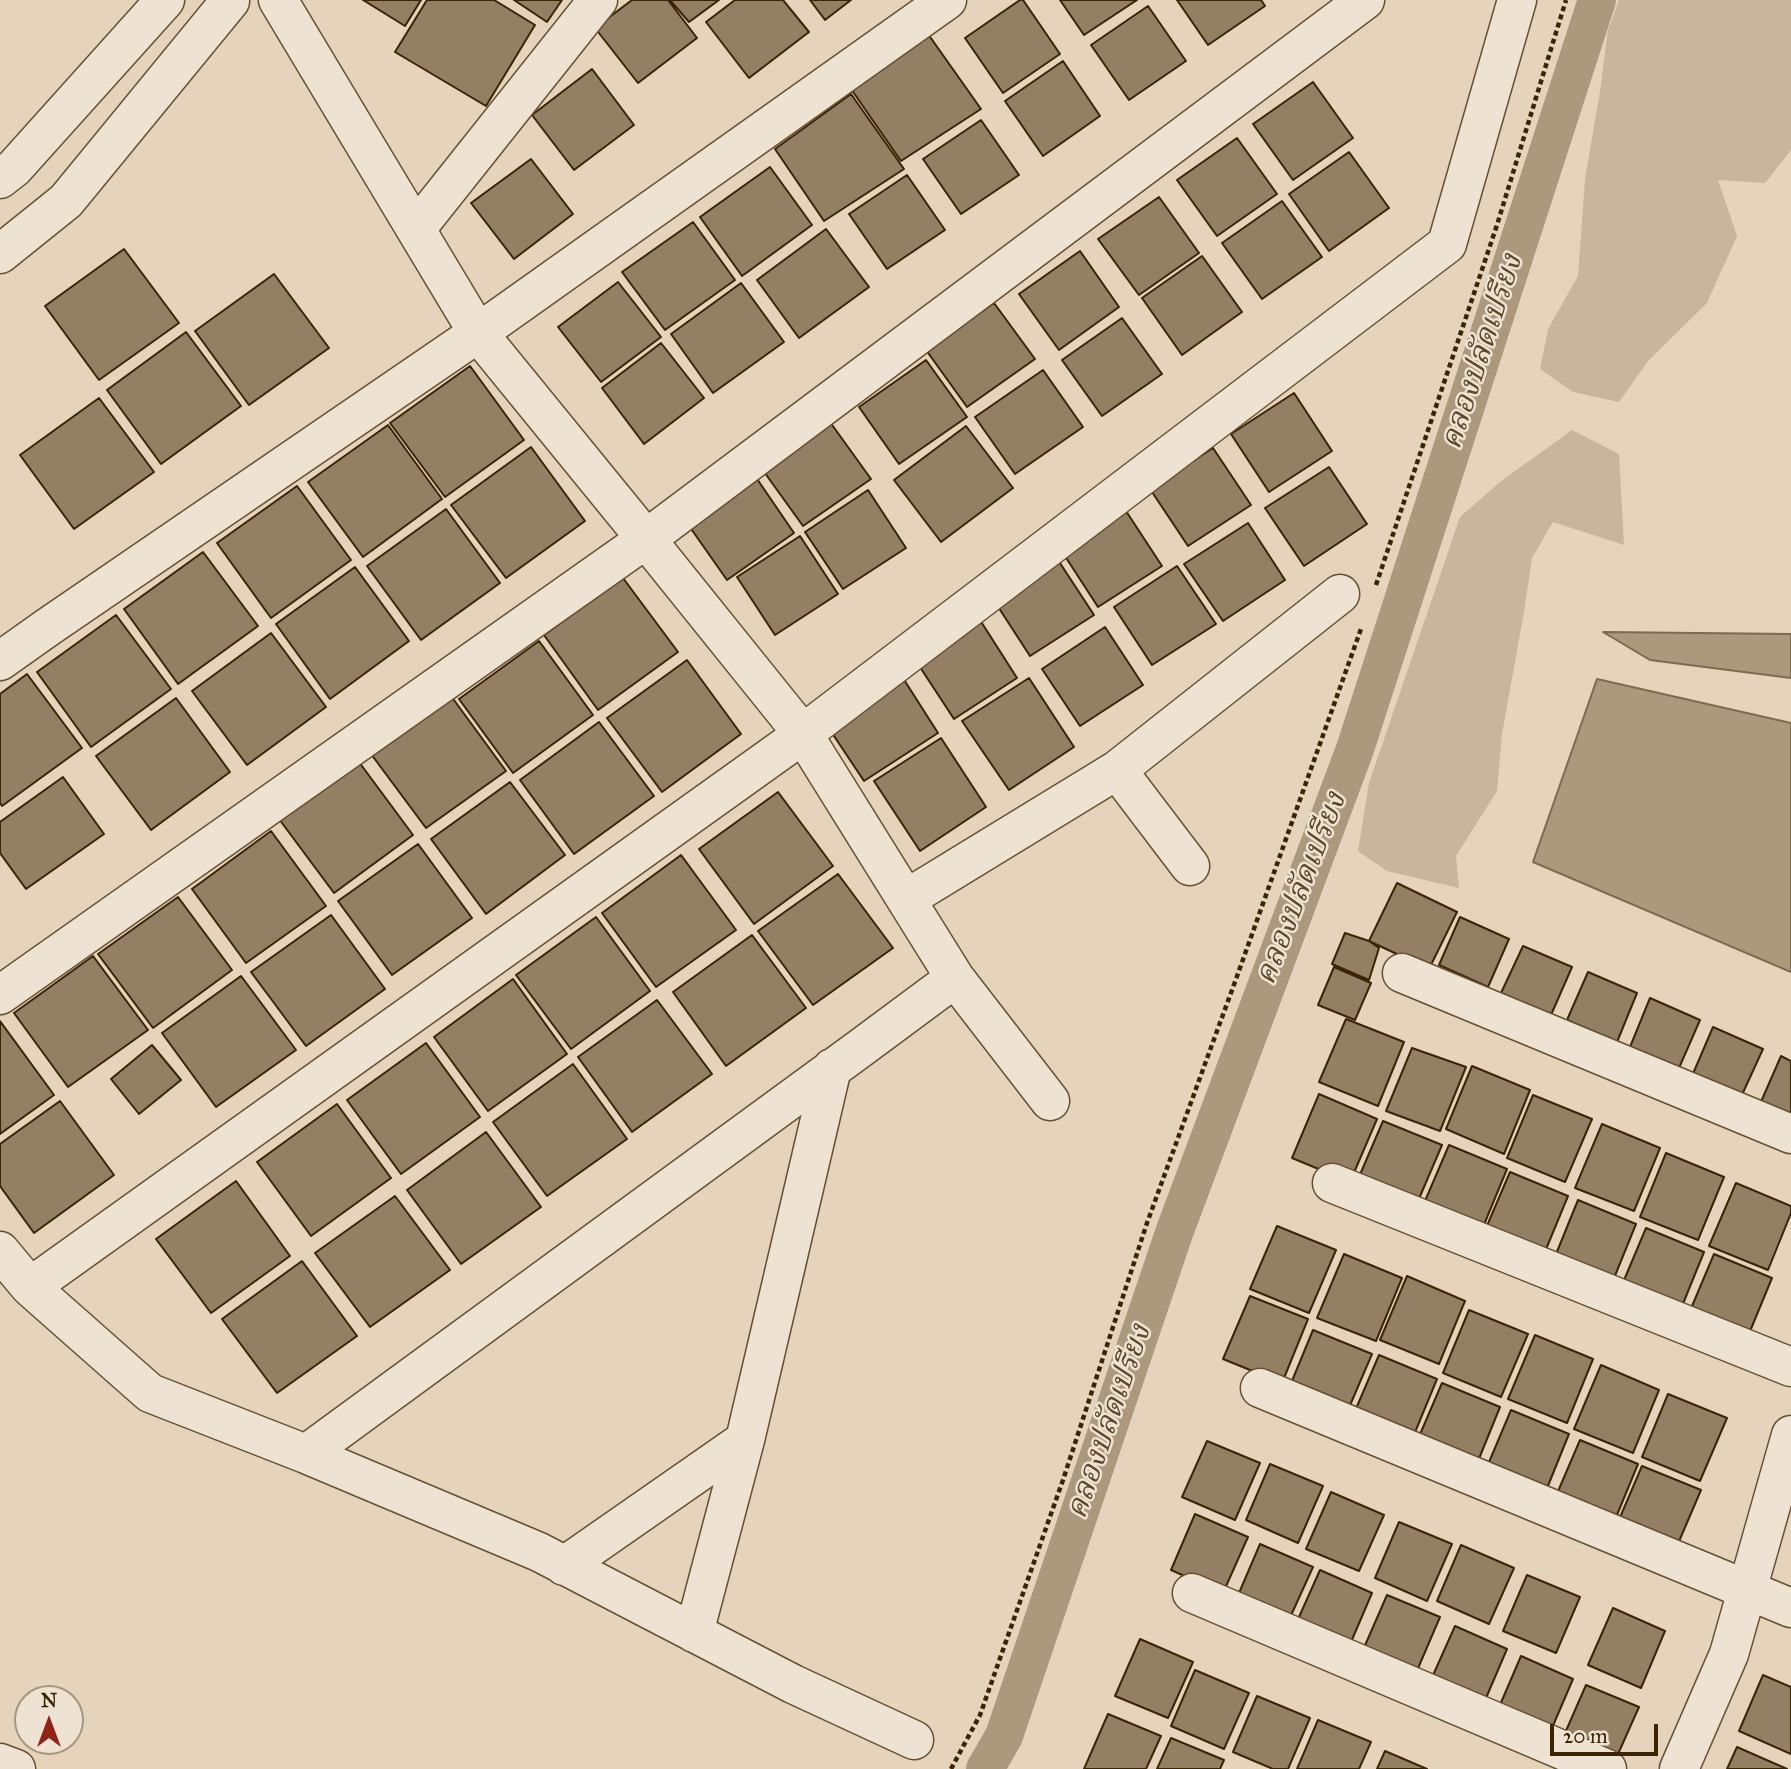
<!DOCTYPE html>
<meta charset="utf-8">
<style>
body{margin:0}
#map{position:relative;width:1791px;height:1769px;overflow:hidden;background:#e5d3bc;font-family:"IM FELL Great Primer",serif}
canvas{display:block}
.north{position:absolute;left:14px;top:1685px;width:70px;height:70px;box-sizing:border-box;background:#eee2d3;border:2px solid #a69680;border-radius:50%;rotate:0deg;font-size:19px;font-weight:700;line-height:28px;text-align:center;color:#3b2403}
.north::after{content:'';display:block;margin:auto;width:24px;height:32px;background:#8f2418;clip-path:polygon(50% 0,100% 100%,50% 72%,0 100%)}
.scale{position:absolute;left:1550px;top:1724px;width:108px;height:32px;box-sizing:border-box;border:4px solid #3b2403;border-top:0;padding-left:9px;font-size:21px;line-height:24px;white-space:nowrap;color:#3b2403;-webkit-text-stroke:5px #eee2d3;paint-order:stroke}
</style>
<div id="map">
<canvas width="1791" height="1769"></canvas>
<div class="north">N</div>
<div class="scale">20 m</div>
</div>
<script>
const ctx = document.querySelector('canvas').getContext('2d');
ctx.lineJoin = 'round';
function paint(path, color) {
  ctx.fillStyle = color;
  ctx.fill(path, 'evenodd');
}
function trace(path, color, width, dash) {
  ctx.strokeStyle = color;
  ctx.lineWidth = width;
  ctx.lineCap = dash ? 'butt' : 'round';
  ctx.setLineDash(dash || []);
  ctx.stroke(path);
}
function label(font, color, halo, rows, align = 'center') {
  ctx.font = font + ' "IM FELL Great Primer","Noto Serif Thai",serif';
  ctx.lineWidth = 5;
  ctx.setLineDash([]);
  ctx.textBaseline = 'middle';
  ctx.strokeStyle = halo;
  ctx.fillStyle = color;
  for (const [text, x, y, turn = 0] of rows) {
    ctx.save();
    ctx.translate(x, y);
    ctx.rotate((+turn || 0) * Math.PI / 180);
    ctx.textAlign = isNaN(turn) ? turn : align;
    if (halo) ctx.strokeText(text, 0, 0);
    ctx.fillText(text, 0, 0);
    ctx.restore();
  }
}
const green = new Path2D(`
 M1619,0H1791V150L1765,183L1718,180L1737,236L1707,303L1648,361L1619,402L1573,392L1540,369L1548,329L1578,276L1585,179L1600,91L1608,30Z
 M1572,430L1619,454L1624,545L1553,522L1532,558L1524,612L1502,734L1497,791L1456,856L1459,888L1387,871L1358,851L1369,783L1460,517L1500,482Z`);
const water = new Path2D(`
 M1603,632L1791,634V678L1650,660Z
 M1597,679L1791,723V972L1533,862Z`);
const canal = new Path2D(`
 M985,1769L1004,1736L1174,1233L1355,749L1597,0`);
const building = new Path2D(`
 M363,0H421L405,26Z
 M427,0H494L535,25L486,106L395,52Z
 M514,0H562L547,22Z
 M632,0H668L697,38L638,83L595,28Z
 M670,0H719L689,22Z
 M735,0H783L809,32L749,78L706,22Z
 M810,0H851L825,20Z
 M1020,0H1023L1060,54L1003,93L965,38Z
 M1060,0H1137L1084,35Z
 M1177,0H1261L1265,6L1208,45Z
 M1148,6L1186,61L1129,100L1091,45Z
 M928,34L981,109L901,161L851,89Z
 M1063,61L1100,116L1043,156L1005,101Z
 M592,69L634,125L574,170L532,115Z
 M1313,82L1353,138L1293,180L1253,124Z
 M851,94L904,169L824,221L775,149Z
 M981,120L1019,175L961,214L923,159Z
 M1237,138L1277,194L1217,236L1177,180Z
 M1349,152L1389,208L1329,251L1289,194Z
 M531,159L573,214L514,259L471,203Z
 M770,167L812,225L742,276L700,217Z
 M907,175L945,230L887,269L849,214Z
 M1159,197L1199,253L1139,295L1098,239Z
 M1282,201L1322,257L1262,299L1222,243Z
 M693,222L735,280L665,330L622,272Z
 M826,229L869,287L799,338L757,280Z
 M124,249L179,323L99,380L45,306Z
 M1080,251L1119,307L1059,350L1019,294Z
 M1202,256L1242,312L1182,355L1142,298Z
 M274,274L329,348L249,405L195,331Z
 M618,282L661,337L601,382L558,327Z
 M741,283L784,342L713,393L671,334Z
 M994,303L1035,359L967,407L926,350Z
 M1122,318L1162,374L1102,416L1062,360Z
 M186,332L241,406L161,464L107,390Z
 M661,343L704,398L644,444L602,388Z
 M926,360L967,417L899,464L859,407Z
 M470,366L524,440L445,497L390,423Z
 M1043,370L1083,427L1015,474L975,417Z
 M1294,393L1332,451L1269,492L1231,434Z
 M99,398L154,472L74,529L20,455Z
 M830,422L871,479L803,526L762,469Z
 M388,425L442,499L363,557L308,482Z
 M966,426L1013,488L941,542L894,480Z
 M531,447L585,521L506,578L451,505Z
 M1213,448L1251,505L1188,546L1150,489Z
 M1329,467L1367,524L1304,566L1265,508Z
 M755,476L794,533L727,580L687,523Z
 M297,486L351,560L271,618L217,543Z
 M868,490L906,548L843,589L805,532Z
 M1124,508L1162,566L1098,607L1061,550Z
 M446,509L500,583L421,640L367,566Z
 M1248,523L1285,580L1223,621L1184,564Z
 M800,536L838,594L775,635L737,577Z
 M203,552L258,626L178,684L124,609Z
 M1056,557L1094,615L1030,656L993,599Z
 M1177,566L1216,624L1152,665L1114,607Z
 M355,567L409,641L330,699L276,624Z
 M623,578L678,652L598,710L544,635Z
 M116,615L171,689L91,747L37,672Z
 M980,620L1017,678L954,719L916,661Z
 M1105,627L1143,685L1080,726L1042,669Z
 M271,633L326,707L247,765L192,691Z
 M539,641L593,715L513,773L459,699Z
 M687,660L741,734L662,792L607,718Z
 M27,674L82,748L2,806L0,803V694Z
 M901,675L938,733L864,781L826,724Z
 M1029,678L1074,747L1009,790L962,721Z
 M451,696L506,771L426,828L371,754Z
 M176,698L230,772L151,830L96,756Z
 M599,722L654,796L574,854L520,780Z
 M941,738L986,807L920,851L874,781Z
 M359,762L413,835L334,893L279,819Z
 M63,777L104,834L26,889L0,853V822Z
 M510,782L565,855L486,914L431,839Z
 M778,792L833,866L754,924L699,849Z
 M271,831L326,906L246,963L192,889Z
 M418,844L472,918L392,975L338,901Z
 M681,855L736,930L656,987L602,913Z
 M838,874L893,948L813,1005L758,931Z
 M1397,883L1457,912L1429,969L1369,941Z
 M178,897L232,970L153,1028L98,954Z
 M331,915L385,989L306,1046L251,972Z
 M596,917L650,991L571,1049L516,975Z
 M1460,917L1509,939L1488,987L1439,965Z
 M1345,933L1369,941L1379,948L1369,980L1332,964Z
 M752,935L806,1008L726,1066L673,992Z
 M1523,946L1572,967L1551,1015L1501,993Z
 M93,956L148,1030L68,1087L14,1013Z
 M1334,967L1371,983L1355,1020L1318,1005Z
 M1588,972L1637,993L1617,1042L1567,1020Z
 M241,976L296,1050L216,1107L162,1033Z
 M513,979L567,1054L488,1111L434,1037Z
 M1650,998L1700,1020L1679,1068L1630,1047Z
 M657,1000L712,1074L632,1132L578,1057Z
 M1346,1019L1404,1042L1378,1106L1319,1082Z
 M0,1021L54,1095L0,1134Z
 M1713,1027L1763,1049L1741,1097L1692,1076Z
 M426,1043L480,1117L401,1174L347,1100Z
 M152,1045L181,1080L139,1114L111,1079Z
 M1412,1048L1466,1067L1440,1131L1386,1111Z
 M1781,1056L1791,1061V1118L1760,1104Z
 M573,1064L627,1139L547,1196L493,1122Z
 M1472,1066L1530,1090L1504,1154L1446,1129Z
 M1319,1094L1377,1119L1350,1182L1292,1158Z
 M1533,1095L1592,1119L1565,1182L1507,1158Z
 M60,1101L114,1175L34,1233L0,1186V1144Z
 M337,1104L391,1178L311,1236L257,1162Z
 M1383,1121L1442,1145L1415,1208L1356,1184Z
 M1602,1124L1660,1148L1634,1211L1575,1188Z
 M486,1132L541,1207L461,1264L407,1190Z
 M1449,1145L1507,1169L1481,1232L1422,1208Z
 M1666,1153L1724,1177L1698,1240L1640,1217Z
 M1510,1172L1568,1196L1542,1259L1483,1235Z
 M236,1181L290,1256L211,1313L156,1239Z
 M1736,1183L1791,1206V1213L1768,1270L1709,1246Z
 M395,1196L450,1270L370,1327L315,1253Z
 M1578,1200L1636,1224L1610,1288L1552,1264Z
 M1277,1226L1336,1250L1309,1313L1250,1289Z
 M1646,1228L1704,1252L1678,1316L1619,1292Z
 M1344,1254L1402,1278L1376,1341L1317,1318Z
 M1714,1254L1772,1278L1746,1341L1687,1318Z
 M302,1261L357,1336L277,1393L222,1319Z
 M1407,1276L1465,1301L1439,1364L1380,1340Z
 M1250,1296L1308,1319L1282,1383L1223,1359Z
 M1469,1310L1528,1334L1501,1397L1443,1373Z
 M1313,1330L1372,1354L1345,1417L1287,1393Z
 M1535,1335L1593,1359L1567,1423L1508,1399Z
 M1379,1355L1437,1379L1411,1442L1352,1418Z
 M1601,1365L1659,1390L1633,1453L1574,1429Z
 M1442,1383L1500,1407L1474,1471L1415,1446Z
 M1668,1394L1727,1418L1700,1481L1642,1457Z
 M1511,1410L1569,1434L1543,1498L1484,1474Z
 M1580,1440L1638,1464L1612,1527L1553,1503Z
 M1207,1441L1260,1463L1235,1520L1182,1497Z
 M1270,1464L1323,1486L1298,1543L1246,1520Z
 M1642,1466L1701,1490L1674,1553L1615,1529Z
 M1331,1492L1384,1515L1359,1571L1306,1549Z
 M1195,1514L1248,1537L1223,1593L1171,1570Z
 M1399,1522L1452,1544L1427,1601L1375,1578Z
 M1260,1544L1313,1567L1288,1622L1236,1600Z
 M1461,1545L1514,1568L1489,1624L1437,1601Z
 M1320,1570L1372,1593L1348,1649L1295,1626Z
 M1527,1575L1580,1597L1556,1653L1503,1631Z
 M1387,1595L1440,1617L1416,1673L1363,1650Z
 M1613,1608L1665,1631L1641,1688L1588,1665Z
 M1455,1626L1507,1649L1483,1705L1430,1682Z
 M1140,1639L1193,1662L1168,1718L1115,1696Z
 M1521,1656L1573,1679L1549,1735L1497,1712Z
 M1195,1670L1249,1693L1224,1749L1171,1726Z
 M1763,1675L1791,1687V1754L1739,1731Z
 M1586,1685L1639,1707L1614,1763L1562,1740Z
 M1257,1696L1310,1718L1288,1769H1273L1233,1752Z
 M1108,1714L1161,1736L1146,1769H1084Z
 M1318,1720L1371,1742L1359,1769H1297Z
 M1171,1738L1224,1760L1220,1769H1157Z
 M1737,1747L1787,1769H1727Z
 M1385,1751L1427,1769H1377Z`);
const path = new Path2D(`
 M1376,585L1497,225L1566,0
 M951,1769L980,1715L1063,1480L1147,1223L1236,979L1362,626`);
const minor = new Path2D(`
 M278,0L478,333L646,539L803,734L955,978
 M0,179L14,168L165,0
 M416,229L598,0
 M0,254L66,201L230,1
 M0,661L48,627L478,333L947,0
 M1117,770L1190,866
 M906,899L1117,770L1340,594
 M1402,973L1791,1134
 M0,995L646,539L1365,0
 M1332,1183L1791,1367
 M0,1251L30,1287
 M1260,1388L1791,1608
 M306,1454L862,1047L955,978L1050,1101
 M564,1566L745,1440L832,1068
 M1192,1593L1607,1769
 M694,1633L745,1440
 M914,1740L793,1684L539,1552L306,1454L150,1393L30,1287L788,745L1447,244L1517,0
 M0,1763L16,1769
 M1679,1769L1729,1654L1791,1435`);
const waterNames = [
 ["คลองปลัดเปรียง",1483,352,-72],
 ["คลองปลัดเปรียง",1302,889,-69],
 ["คลองปลัดเปรียง",1110,1422,-71]
];
paint(green, '#c8b59d');
paint(water, '#ab987d');
trace(water, '#7e6a4c', 2);
trace(canal, '#ab987d', 38);
paint(building, '#937f63');
trace(building, '#3b2403', 2);
trace(minor, '#665031', 41);
trace(path, '#3b2403', 4.5, [5, 3.5]);
trace(minor, '#eee2d3', 38);
label('italic 30px', '#5d4728', '#eee2d3', waterNames);
</script>
